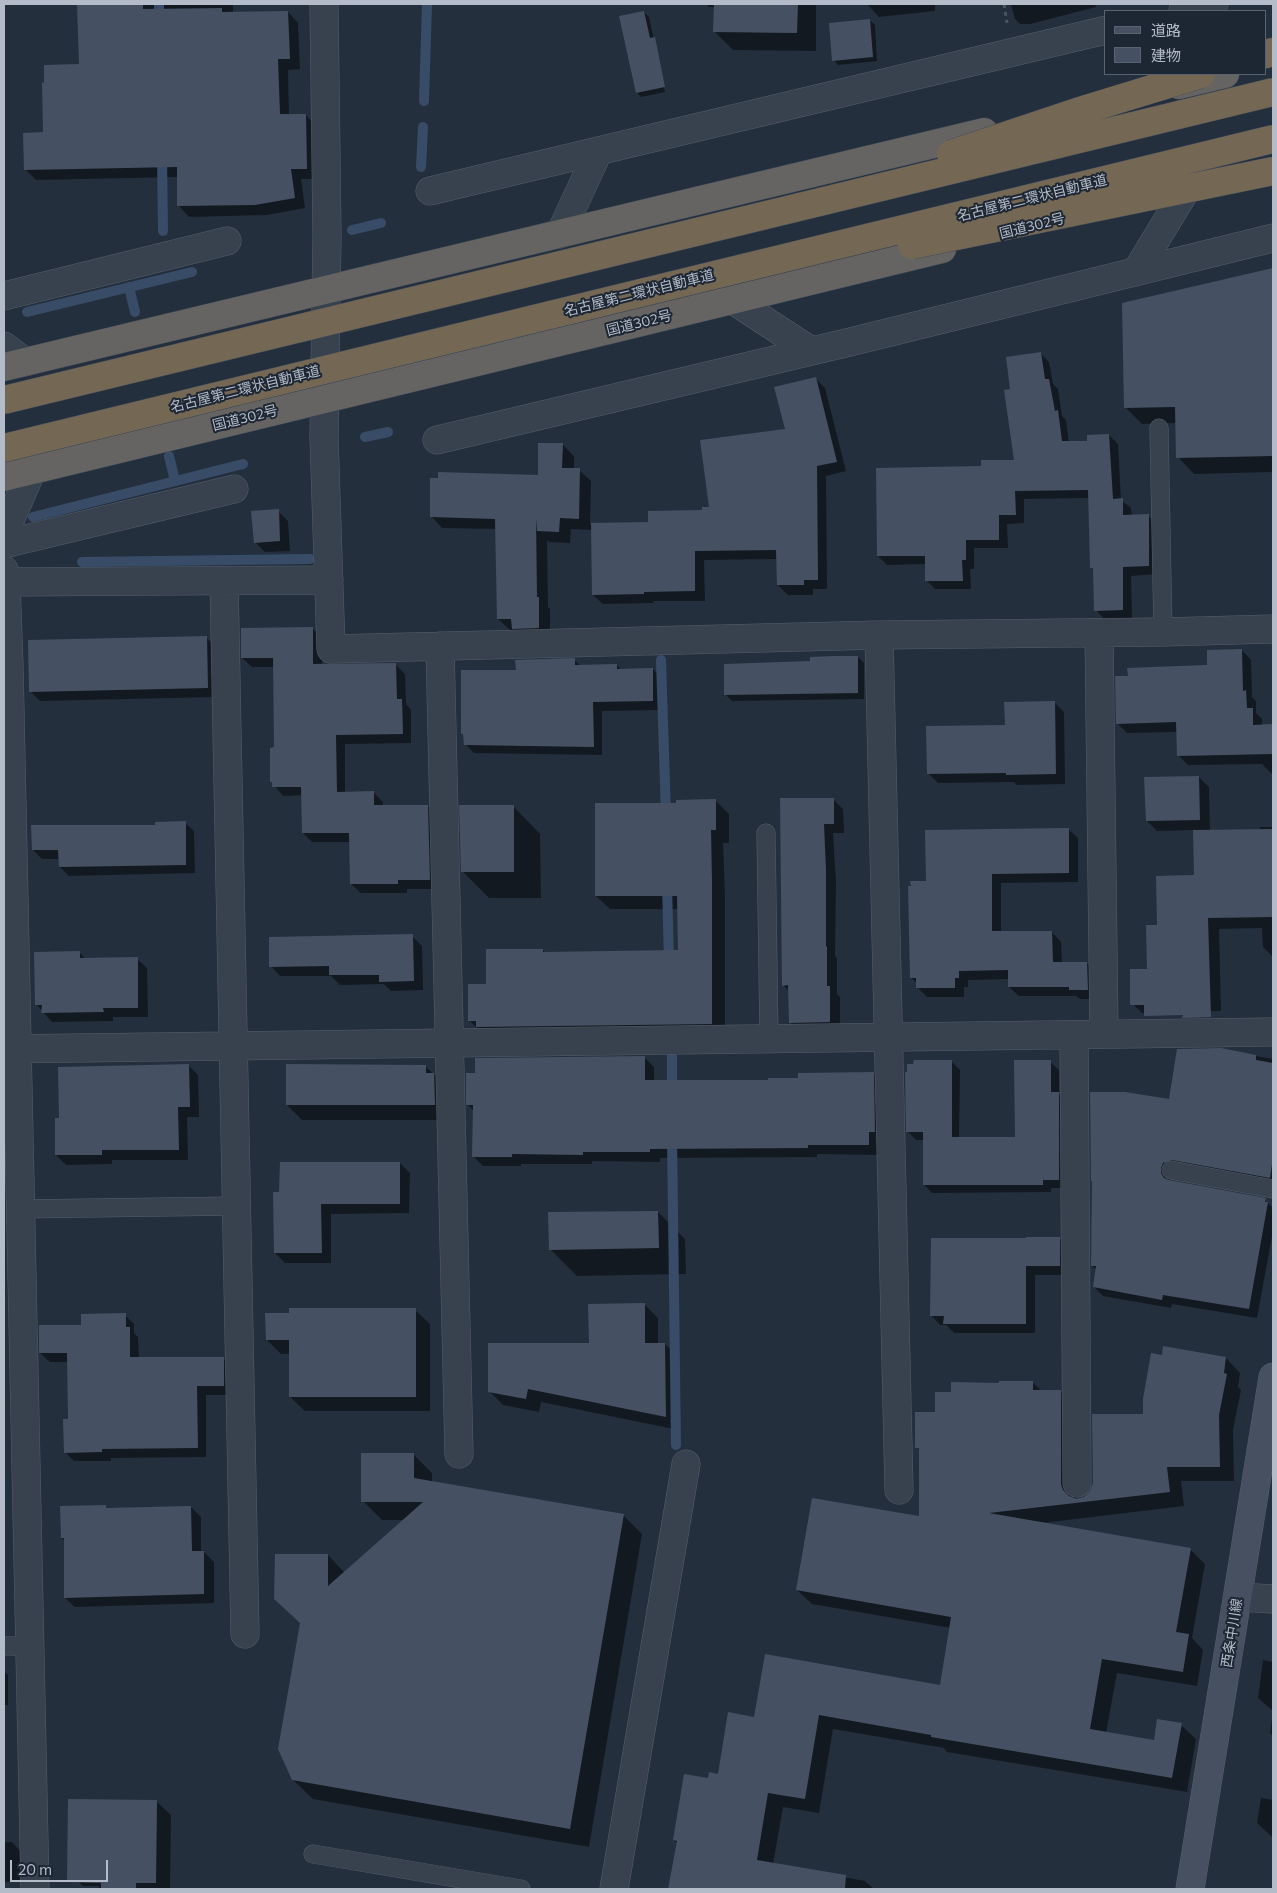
<!DOCTYPE html>
<meta charset="utf-8">
<style>
body{margin:0}
#map{position:relative;width:1277px;height:1893px;overflow:hidden;background:#242f3e;font-family:Commissioner,"Noto Sans JP",sans-serif}
canvas{display:block}
.frame{position:absolute;inset:0;border:5px solid #b4bcc9;pointer-events:none}
.legend{position:absolute;left:1104px;top:10px;width:162px;height:65px;box-sizing:border-box;background:#1d2633;border:1px solid #59626f;margin:0;padding:6px 9px;list-style:none;font-size:15px;color:#b4bcc9}
.legend li{display:flex;align-items:center;gap:10px;height:25px}
.legend b{width:25px;border:1px solid #59626f}
.scale{position:absolute;left:10px;top:1860px;width:98px;height:22px;box-sizing:border-box;border:2px solid #b4bcc9;border-top:0;padding-left:6px;font-size:15px;line-height:18px;white-space:nowrap;color:#b4bcc9;-webkit-text-stroke:4px #1d2633;paint-order:stroke}
</style>
<div id="map">
<canvas width="1277" height="1893"></canvas>
<div class="frame"></div>
<ul class="legend">
<li><b style="height:6px;background:#465061"></b>道路</li>
<li><b style="height:14px;background:#455162"></b>建物</li>
</ul>
<div class="scale">20 m</div>
</div>
<script>
const ctx = document.querySelector('canvas').getContext('2d');
ctx.lineJoin = 'round';
function paint(path, color) {
  ctx.fillStyle = color;
  ctx.fill(path, 'evenodd');
}
function trace(path, color, width, dash) {
  ctx.strokeStyle = color;
  ctx.lineWidth = width;
  ctx.lineCap = dash ? 'butt' : 'round';
  ctx.setLineDash(dash || []);
  ctx.stroke(path);
}
function label(font, color, halo, rows, align = 'center') {
  ctx.font = font + ' Commissioner,"Noto Sans JP",sans-serif';
  ctx.lineWidth = 4;
  ctx.setLineDash([]);
  ctx.textBaseline = 'middle';
  ctx.strokeStyle = halo;
  ctx.fillStyle = color;
  for (const [text, x, y, turn = 0] of rows) {
    ctx.save();
    ctx.translate(x, y);
    ctx.rotate((+turn || 0) * Math.PI / 180);
    ctx.textAlign = isNaN(turn) ? turn : align;
    if (halo) ctx.strokeText(text, 0, 0);
    ctx.fillText(text, 0, 0);
    ctx.restore();
  }
}
const shadow = new Path2D(`
 M79,4H233V13L288,12L298,23L300,69L288,70L289,115H306L316,126L317,179H301L305,208L267,215L189,217L179,206L178,177L36,180L25,169L80,65Z
 M706,4H816V51L733,50L714,31L715,7H709Z
 M867,4H935V11L879,17Z
 M1011,4H1095L1096,7L1030,24H1020L1015,19Z
 M644,12L649,17L665,92L641,97L637,93Z
 M870,20L875,25L877,61L838,65L834,60Z
 M1273,269V472L1194,474L1178,457L1177,423L1142,424L1125,407L1123,304Z
 M1041,354L1049,362L1053,384L1058,389L1062,416L1066,420L1069,442H1088L1109,435L1118,444L1121,500L1131,508L1132,516H1148L1157,524L1158,574L1131,576L1132,618L1104,619L1096,610L1095,570L1091,567L1090,498L1024,499V523L1007,524L1008,548H974V569H970L971,589H935L926,580V564L887,565L878,556L982,468L1015,461L1012,390Z
 M815,378L825,388L846,471L826,476L827,589H813V595H788L778,585V559L704,560L705,601H653L654,603L603,604L593,595L592,530L571,529L570,543L549,542L547,540L548,607L550,609V639L524,640L515,630H510L498,619L497,529L442,528L431,516L539,476L563,445L574,456V469L579,470L591,481L590,524L649,523L703,511L710,508L786,430Z
 M278,511L288,521L290,551L265,552L255,542Z
 M312,628L322,638V666L396,665L405,674L406,704L411,710V743L345,744V793H374L383,802V806H428L437,816L439,889H407V893H361L351,884V842H312L303,833V795L283,796L271,781L275,749V667H252L242,658Z
 M206,637L216,647L217,697L40,701L30,691Z
 M1242,650L1251,660L1252,697L1256,701V713L1262,719V726H1273V775L1262,764L1188,765L1178,755L1177,732L1127,733L1117,723L1129,677L1209,666Z
 M858,657L864,663V699L732,701L726,695L812,663Z
 M574,660L581,666L617,665L621,670L653,669L661,678L662,710L602,711V755L474,753L465,744L517,671Z
 M1054,702L1064,712L1065,784L1017,785L1014,782L938,783L928,773L1006,726Z
 M1199,777L1209,787L1210,831L1260,830V827H1273V957L1263,947L1262,928L1219,929L1221,1011L1142,1013L1131,1002L1149,970L1158,926L1195,876V830L1157,831L1147,821Z
 M781,799H833L843,809L844,833H833L836,881L835,956L837,958V994L840,997V1032H800L790,1022L789,991L783,985Z
 M715,800L729,814V843H723L725,895V1037L483,1034L469,1020L487,985L543,950L545,953L679,951V909H610L596,896L677,804Z
 M513,806L540,834L541,898H489L462,871Z
 M185,823L194,831L195,873L69,876L60,867V859H42L33,850L157,826Z
 M1068,829L1078,838V882L1001,883V933L1052,932L1061,942L1062,963H1087L1096,973L1097,999H1080L1076,996H1019L1009,987V979L968,980V987H964V997H927L918,988V984L911,978L927,882Z
 M412,936L422,946L423,990L391,991L384,984L340,985L331,976H280L271,966Z
 M79,952L86,960L137,959L147,968L148,1017H113V1021L52,1022L36,1004Z
 M1221,1050L1273,1059V1185L1169,1177L1170,1182L1265,1200L1273,1208V1231L1257,1318L1172,1304L1171,1308L1103,1296L1094,1287L1097,1270L1092,1266L1170,1101Z
 M644,1057L654,1067V1081H770L873,1073L883,1083L879,1155L817,1154V1157L660,1158V1162L592,1161V1164H521V1166H483L473,1156L474,1111L468,1105Z
 M952,1062L960,1070L959,1138H1016L1050,1062L1059,1070V1094L1067,1102V1188H1051V1192L932,1193L924,1185V1140H916L908,1132Z
 M188,1065L198,1075L199,1117H187L188,1160H112V1164L66,1165L56,1155Z
 M425,1066L449,1089L450,1120H302L287,1105Z
 M400,1163L410,1173L409,1213L331,1214V1263H285L275,1253V1194Z
 M658,1212L685,1239L686,1274L577,1276L550,1249Z
 M1059,1238L1068,1247L1069,1275H1035V1333H954L946,1325H940L931,1315Z
 M644,1304L658,1318V1344H665L679,1358V1430L541,1402L539,1412L503,1405L489,1391L590,1344Z
 M415,1310L430,1324V1411H305L290,1397V1354H281L267,1340Z
 M125,1315L134,1324V1333L138,1337L139,1359L223,1358L232,1367L233,1395H206V1457L111,1458V1461H74L65,1452L69,1420L68,1362H50L40,1353L82,1326Z
 M1164,1348L1226,1358L1240,1373L1238,1387L1241,1390L1233,1430L1234,1481H1181L1184,1506L1042,1523L1190,1549L1205,1564L1192,1638L1203,1650L1197,1686L1117,1673L1106,1733L1155,1742L1181,1725L1196,1739L1187,1792L947,1752L944,1748L833,1729L819,1813L783,1807L773,1864L865,1881L874,1889H669L678,1844L674,1840L709,1779L719,1775L755,1718L941,1686L951,1628L812,1604L797,1590L920,1518V1451L917,1447L936,1413L952,1393L1000,1384L1032,1382L1042,1391H1060L1075,1406L1076,1500L1085,1498L1144,1416Z
 M413,1454L432,1473V1483L623,1515L642,1534L589,1847L313,1799L293,1780L328,1555L345,1573L404,1520H382L363,1501Z
 M105,1507L107,1509L191,1507L201,1517V1552H204L214,1562V1603L75,1607L65,1598V1541L62,1538Z
 M1263,1660L1273,1662V1736L1270,1733L1273,1711L1258,1698Z
 M4,1671L8,1675V1705H4Z
 M1261,1798L1273,1800V1837L1271,1836L1257,1823Z
 M156,1801L171,1815L170,1889H101L98,1886H83L68,1872Z
 M4,1811V1842H12L21,1852L22,1882H4Z`);
const stream = new Path2D(`
 M159,4V23
 M424,101L427,4
 M162,155L163,231
 M421,167L423,127
 M352,230L381,223
 M129,287L135,312
 M27,312L192,272
 M365,437L388,432
 M169,456L175,481
 M33,517L243,464
 M82,562L310,559
 M661,660L666,816
 M667,883L669,964
 M672,1056V1094
 M672,1136L676,1445`);
const building = new Path2D(`
 M77,4H143V9L222,8V12L288,11L290,59H278L280,114H306L307,169H291L295,198L255,205L177,206V167L24,170L23,133L43,132L42,82L44,83V65L79,64Z
 M714,4H798L797,33L713,32Z
 M644,11L650,38L655,37L665,87L636,93L619,16Z
 M870,19L873,57L832,61L829,23Z
 M1273,268V456L1176,458L1175,407L1124,408L1122,303Z
 M1041,352L1045,379H1049L1055,411L1058,410L1062,441H1087V435L1109,434L1113,499L1123,498V515L1149,514V566L1123,567V610L1094,611L1093,568H1090L1088,490L1015,491L1016,515H999V540H966V560H962L963,581H925V556H877L876,468L981,466V460H1014L1004,390L1010,389L1006,357Z
 M816,377L837,462L817,466L818,580H804V585H777L776,550L695,551V591L644,592V594L592,595L591,523L648,522V511L702,510V507H709L700,440L785,429L774,387Z
 M538,443H563L562,468H580L579,519L560,518L559,532L537,531L536,518L537,597H539V628L512,629L511,619H497L495,519L430,517V478H438V472L538,475Z
 M279,509L280,541L254,543L251,511Z
 M313,627V664L396,663L397,699H402L403,734L336,735L337,792L374,791V805H428L430,880H398V884H350L349,833H302L301,787H272V782H270V748L274,747L273,658H241V628Z
 M207,636L208,688L29,692L28,640Z
 M1242,649L1243,691L1246,690L1247,708H1253V725L1273,724V754L1177,756L1176,722L1116,724L1115,676H1128L1127,668L1207,665V650Z
 M833,656H858V693L724,695V664L810,661V657Z
 M575,658V665L617,664V669L653,668V701L593,702L594,747L464,745L463,734H461V670H516L515,660Z
 M1055,701L1056,774L1006,775V773L927,774L926,726L1005,725L1004,702Z
 M1199,776L1200,820L1146,821L1144,777Z
 M780,798H834V824H824L826,870V947L827,946V986H830V1022L789,1023L788,985L782,986Z
 M716,799V830H711L712,881V1024L476,1027V1021H468V984H486V949H543V952L678,950L677,896H595V803H676V800Z
 M459,805H514V872H461Z
 M186,821V865L59,867L58,850H32L31,825H155V822Z
 M1069,828V873L992,874V931H1052L1053,962H1087L1088,990H1069V987H1008V970L959,971V978H955V988H916V978H910L908,886H911L910,881H926L925,830Z
 M1273,829V917L1208,918L1211,1017L1182,1018L1183,1015L1144,1016V1005H1130V969H1147L1146,925H1157L1156,876L1194,875L1193,830Z
 M413,934L414,981L379,982V975H329V966L269,967V937Z
 M80,951V958L138,957V1008H103L104,1012L41,1013L42,1005H35L34,952Z
 M1221,1048L1256,1055V1060L1273,1063V1157L1270,1178L1172,1160L1163,1163L1161,1168V1173L1164,1178L1169,1180L1266,1198L1265,1202H1268L1249,1309L1163,1295L1162,1300L1093,1287L1096,1266H1091L1092,1181H1091L1090,1092H1125L1169,1099L1177,1049Z
 M645,1056V1080H768V1078H798V1073L874,1072L875,1132H869V1145H808V1148L650,1149V1152H583V1155L512,1154V1157H472L473,1105H466V1073H475V1058Z
 M914,1060H952V1137H1015L1014,1060H1051V1092H1059V1180H1043V1185H923V1132H906L905,1072H907V1064H913Z
 M189,1064L190,1107H178L179,1150H102V1155H55V1118H59L58,1067Z
 M286,1064L426,1065V1073H434L435,1105H286Z
 M280,1162H400V1204H321L322,1253H274L273,1192H279Z
 M658,1211L659,1248L549,1250L548,1212Z
 M1026,1237H1060V1266H1026V1324H943L944,1316H930L931,1238H1026Z
 M645,1303V1343H665L666,1417L528,1389L526,1399L488,1392V1343H589L588,1304Z
 M289,1308H416V1397H289V1340H266L265,1313H289Z
 M126,1313V1327H130V1357H224V1386H197L198,1448L102,1449V1452L64,1453L63,1419H68L67,1353H39V1325H81V1314Z
 M1163,1346L1226,1357L1224,1373L1227,1374L1219,1415L1220,1467H1167L1170,1492L989,1513L1191,1548L1176,1632L1189,1634L1183,1672L1102,1659L1090,1729L1154,1740L1157,1719L1182,1723L1172,1778L931,1737V1735L819,1715L805,1799L768,1793L757,1860L846,1875L845,1889H668L677,1841L673,1840L684,1774L708,1778L709,1772L718,1774L728,1712L754,1717L765,1654L940,1685L951,1617L796,1590L812,1498L919,1516V1448H915V1412H935V1392H951V1382L999,1383V1381H1033V1390H1061V1484L1063,1490L1069,1496L1077,1499L1084,1497L1090,1491L1093,1483L1092,1414H1143V1399L1151,1353L1162,1355Z
 M361,1453H414V1478L624,1514L570,1829L292,1780L278,1749L300,1623L274,1599L275,1554H328V1586L423,1502H361Z
 M106,1505V1508L191,1506L192,1551H204V1594L64,1598V1538H61L60,1506Z
 M68,1799L157,1800L156,1883H136V1889H101V1883L67,1882Z`);
const path = new Path2D(`
 M1004,4L1007,23`);
const service = new Path2D(`
 M1159,428L1163,632
 M766,833L769,1039
 M1171,1170L1273,1189
 M20,1209L237,1206
 M4,1646H30
 M313,1854L521,1889`);
const minor = new Path2D(`
 M324,4L327,235L324,437L331,649L879,635L1163,632L1273,629
 M1183,11L1214,4
 M430,191L1106,30
 M560,234L598,152
 M1136,272L1187,188
 M4,296L227,241
 M733,300L811,351
 M4,346L25,362
 M437,440L850,342L1273,238
 M4,534L32,470
 M4,544L234,489
 M4,570L6,582L9,665L35,1889
 M224,581L245,1634
 M6,582L329,580
 M1099,633L1104,1034
 M879,635L899,1490
 M440,646L459,1454
 M1074,1035L1077,1483
 M4,1049L1273,1032
 M1238,1597L1273,1599
 M614,1889L686,1464`);
const secondary = new Path2D(`
 M1190,1889L1273,1377`);
const trunk = new Path2D(`
 M1179,85L1225,74
 M4,367L984,132
 M4,477L942,249`);
const motorway = new Path2D(`
 M1266,54L1273,52`);
const motorwayBridge = new Path2D(`
 M951,154L1080,111L1201,74
 M912,245L1273,171
 M4,400L1273,92
 M4,448L1273,139`);
const streetNames = [
 ["名古屋第二環状自動車道",1032,198,-14],
 ["国道302号",1032,226,-14],
 ["名古屋第二環状自動車道",639,293,-14],
 ["国道302号",639,323,-14],
 ["名古屋第二環状自動車道",245,389,-14],
 ["国道302号",245,418,-14],
 ["西条中川線",1232,1633,-81]
];
paint(shadow, '#0007');
trace(stream, '#394c67', 10);
paint(building, '#455162');
trace(service, '#565f6c', 19);
trace(minor, '#565f6c', 29);
trace(secondary, '#565f6c', 29);
trace(trunk, '#434c59', 29);
trace(motorway, '#434c59', 29);
trace(path, '#44595c', 3, [4, 4]);
trace(service, '#38414e', 18);
trace(minor, '#38414e', 28);
trace(secondary, '#465061', 28);
trace(trunk, '#656462', 28);
trace(motorway, '#746855', 28);
trace(motorwayBridge, '#434c59', 29, []);
trace(motorwayBridge, '#746855', 28);
label('14px', '#b4bcc9', '#1d2633', streetNames);
</script>
